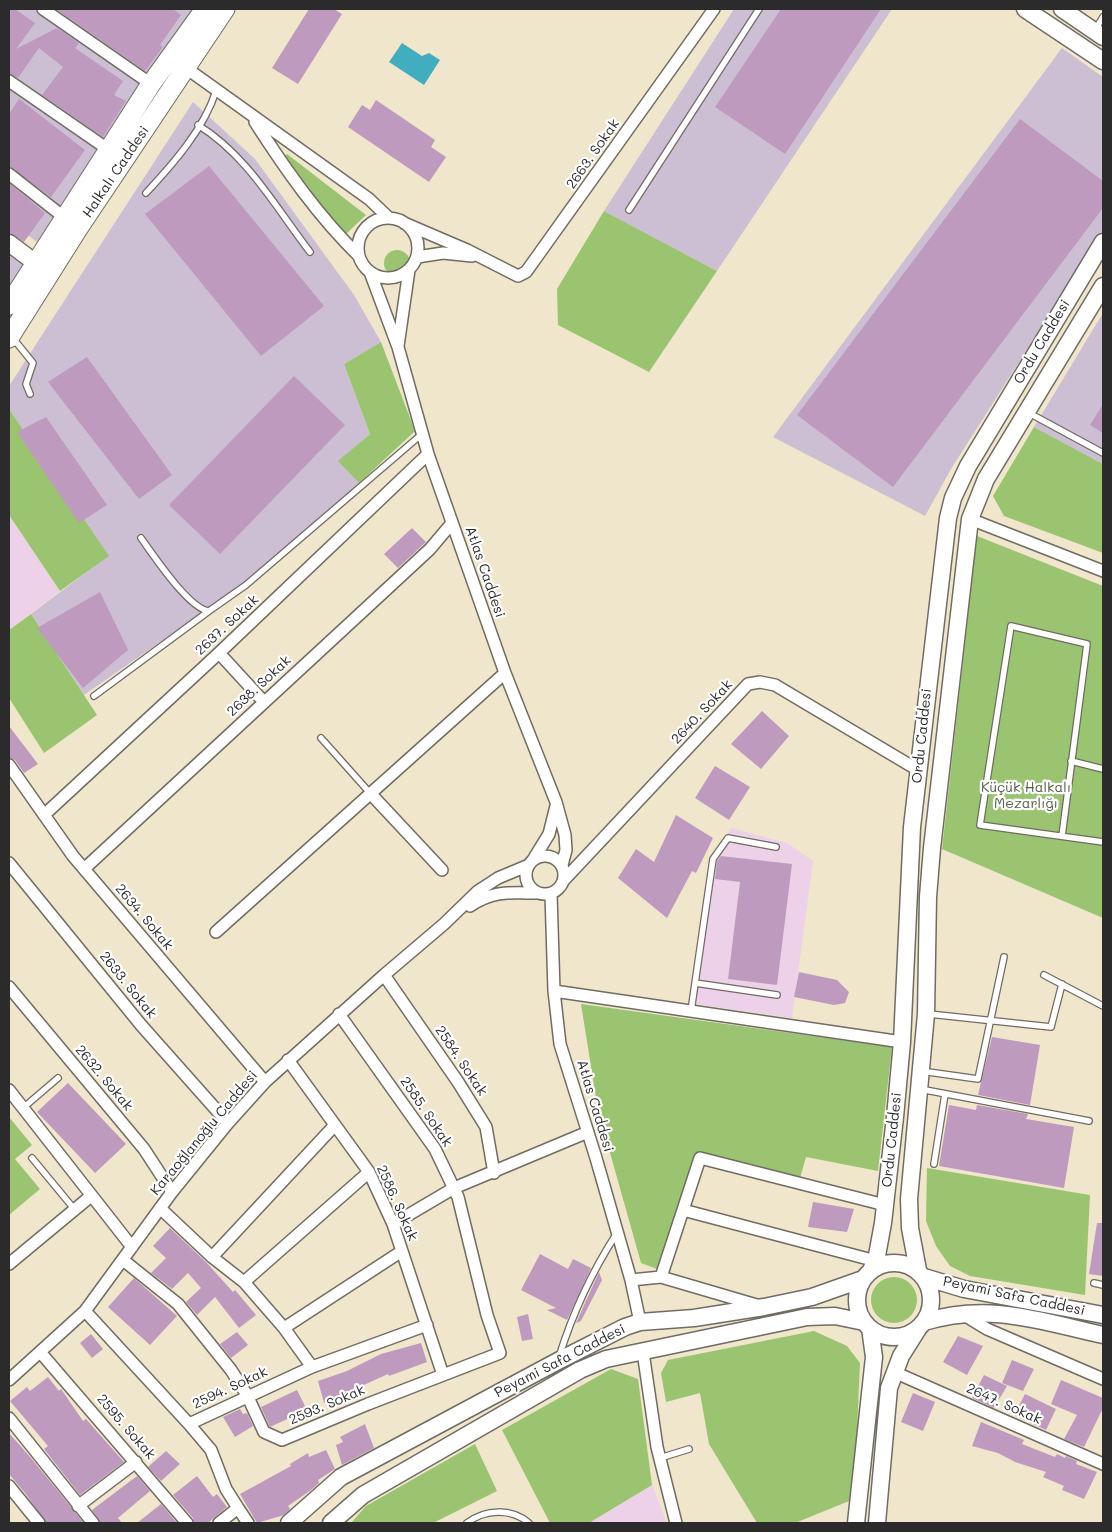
<!DOCTYPE html>
<meta charset="utf-8">
<style>
body{margin:0}
#map{position:relative;width:1112px;height:1532px;overflow:hidden;background:#efe6cb;font-family:Mali,sans-serif}
canvas{display:block}
.frame{position:absolute;inset:0;border:10px solid #2b2b2b;pointer-events:none}
</style>
<div id="map">
<canvas width="1112" height="1532"></canvas>
<div class="frame"></div>
</div>
<script>
const ctx = document.querySelector('canvas').getContext('2d');
ctx.lineJoin = 'round';
function paint(path, color) {
  ctx.fillStyle = color;
  ctx.fill(path, 'evenodd');
}
function trace(path, color, width, dash) {
  ctx.strokeStyle = color;
  ctx.lineWidth = width;
  ctx.lineCap = dash ? 'butt' : 'round';
  ctx.setLineDash(dash || []);
  ctx.stroke(path);
}
function label(font, color, halo, rows, align = 'center') {
  ctx.font = font + ' Mali,sans-serif';
  ctx.lineWidth = 4.5;
  ctx.setLineDash([]);
  ctx.textBaseline = 'middle';
  ctx.strokeStyle = halo;
  ctx.fillStyle = color;
  for (const [text, x, y, turn = 0] of rows) {
    ctx.save();
    ctx.translate(x, y);
    ctx.rotate((+turn || 0) * Math.PI / 180);
    ctx.textAlign = isNaN(turn) ? turn : align;
    if (halo) ctx.strokeText(text, 0, 0);
    ctx.fillText(text, 0, 0);
    ctx.restore();
  }
}
const built = new Path2D(`
 M9,515L60,591L9,630Z
 M731,828L787,843L813,861L792,1018L688,1003L711,858Z
 M652,1485L667,1523H589Z`);
const industrial = new Path2D(`
 M9,9H196L37,242L9,221Z
 M734,9H892L717,271L604,211Z
 M1062,48L1103,77V230L951,469L925,516L773,437Z
 M193,102L255,159L354,295L381,342L344,364L370,434L339,461L359,483L269,566L84,695L31,614L108,556L9,409V386Z
 M9,249L26,262L9,288Z
 M1103,313V464L1034,427Z`);
const green = new Path2D(`
 M287,154L366,215L345,235L284,156Z
 M604,211L717,271L649,372L558,325L557,289Z
 M384 263a13 13 0 1 1 26 0a13 13 0 1 1-26 0Z
 M381,342L415,431L359,483L338,461L370,434L344,364Z
 M9,409L109,556L60,591L9,515Z
 M1034,427L1103,464V553L1004,516L993,496Z
 M977,536L1103,586V918L942,849Z
 M31,614L97,715L44,753L9,698V630Z
 M581,1004L892,1047L878,1171L806,1157L800,1178L696,1154L657,1269L641,1263L598,1110Z
 M9,1117L32,1145L15,1159L40,1189L9,1215Z
 M927,1168L1090,1195L1085,1295L970,1276L950,1266L936,1246L926,1221Z
 M871 1300a23 23 0 1 1 46 0a23 23 0 1 1-46 0Z
 M814,1331L847,1346L860,1363L854,1499L795,1523H757L709,1444L700,1393L666,1402L661,1373L668,1360Z
 M611,1369L638,1379L652,1485L589,1523H550L502,1430Z
 M475,1444L497,1491L433,1523H351L366,1506Z`);
const water = new Path2D(`
 M402,43L422,56L429,53L440,60L424,85L389,62Z`);
const building = new Path2D(`
 M9,9H15L35,23L16,49L57,28L79,43L75,48L123,81L114,95L126,101L103,137L42,95L63,67L39,48L18,78L9,74Z
 M56,9H173L181,15L160,45L163,47L145,71Z
 M309,9H334L342,14L298,84L272,68Z
 M781,9H881L785,154L715,107Z
 M19,99L85,150L51,197L9,167V114Z
 M376,100L435,140L431,147L446,157L429,182L348,127L362,105L370,110Z
 M1020,119L1103,181V208L893,487L797,415Z
 M209,166L324,306L261,356L145,214Z
 M9,183L45,213L24,242L9,233Z
 M87,357L172,475L139,499L48,382Z
 M294,376L345,425L220,554L169,505Z
 M1103,404V433L1090,425Z
 M46,417L107,505L79,523L17,432Z
 M412,528L426,542L398,568L384,554Z
 M100,592L128,650L83,688L37,628Z
 M762,711L789,736L761,769L731,744Z
 M9,726L38,764L24,773L15,760L9,758Z
 M715,766L750,787L729,820L695,798Z
 M676,815L713,838L696,873L692,871L667,918L618,878L636,849L654,862Z
 M721,856L792,864L777,985L728,979L740,882L715,879L717,861Z
 M799,972L837,980L849,992L845,1003L834,1005L794,997Z
 M992,1037L1040,1045L1030,1105L978,1095Z
 M68,1083L126,1144L95,1173L37,1112Z
 M949,1105L976,1110L977,1105L1028,1114L1026,1119L1074,1127L1064,1188L939,1166Z
 M813,1202L854,1209L847,1232L808,1227Z
 M1097,1223H1103V1276L1089,1274Z
 M170,1228L206,1262L233,1292L235,1290L256,1315L239,1328L215,1297L197,1315L186,1302L201,1288L188,1273L172,1289L151,1273L166,1258L153,1246Z
 M540,1254L568,1269L573,1259L591,1268L567,1320L547,1310L556,1308L521,1290Z
 M599,1272L602,1280L581,1321L576,1323Z
 M134,1278L177,1316L150,1345L108,1307Z
 M528,1314L533,1339L522,1341L517,1317Z
 M237,1332L248,1345L231,1358L220,1344Z
 M91,1334L103,1349L92,1358L80,1343Z
 M958,1336L983,1346L967,1375L943,1362Z
 M421,1343L427,1362L389,1376L388,1374L324,1403L318,1381L347,1371L381,1354Z
 M1012,1360L1034,1369L1023,1391L1002,1383Z
 M984,1375L1007,1386L994,1408L972,1398Z
 M48,1377L59,1391L61,1389L83,1421L86,1419L124,1462L80,1495L44,1449L48,1446L10,1401L27,1387L30,1391Z
 M1061,1380L1103,1398V1408L1084,1447L1064,1439L1077,1415L1051,1404Z
 M297,1390L307,1410L270,1427L261,1407Z
 M913,1393L935,1402L923,1431L901,1422Z
 M1025,1394L1056,1409L1046,1430L1014,1415Z
 M240,1409L243,1414L247,1413L253,1426L235,1437L223,1417Z
 M981,1422L1024,1440L1022,1444L1055,1457L1057,1454L1065,1458L1066,1456L1077,1461L1076,1464L1097,1472L1084,1499L1062,1490L1064,1486L1043,1477L1046,1472L1015,1462L998,1453L972,1446Z
 M365,1424L374,1448L342,1465L336,1445L343,1442L340,1437Z
 M9,1433L31,1458L84,1523H46L25,1493L9,1474Z
 M326,1450L335,1469L318,1480L319,1483L311,1490L288,1506L290,1509L284,1515L257,1523L240,1494L291,1466L290,1464L308,1453L309,1457Z
 M166,1451L180,1464L161,1481L148,1467Z
 M137,1476L150,1491L118,1518L122,1523H100L92,1510Z
 M197,1476L213,1497L217,1494L227,1507L208,1523H194L193,1518L173,1495Z
 M161,1504L177,1523H137Z`);
const lane = new Path2D(`
 M1095,30L1103,17
 M198,125C247,155 276,208 310,252
 M146,193C173,164 204,129 216,91
 M629,210L759,9
 M12,337L33,363L26,384L30,394
 M1029,413L1103,453
 M141,538C154,556 189,609 209,611L246,585L422,434
 M94,696L209,611
 M321,738L370,793
 M1071,761L1103,769
 M1062,836L1087,644L1011,626L980,825L1103,842
 M1044,975L1103,1006
 M695,983L777,995
 M691,1011L713,859L728,838L776,847
 M929,1014L1051,1027L1062,984
 M921,1071L978,1079L1004,957
 M920,1089L1089,1121
 M23,1108L58,1078
 M32,1158L75,1210
 M934,1164L945,1094
 M1094,1283L1103,1285
 M559,1357C573,1312 591,1273 617,1233
 M660,1458L689,1449
 M467,1523C485,1509 511,1508 529,1523`);
const street = new Path2D(`
 M43,9L151,84
 M186,68L369,199L389,218
 M9,81L109,150
 M255,122C286,170 318,216 359,256
 M9,174L65,218
 M358 248a30 30 0 1 1 60 0a30 30 0 1 1-60 0Z
 M404,223L467,250L518,276L526,272L714,9
 M417,257L443,253L472,256
 M370,272L398,347L428,454L505,673L556,802L565,835L566,850L562,865
 M398,346L409,270
 M970,519L1103,571
 M219,653L264,702
 M9,765L73,856L265,1082
 M370,793L442,870
 M44,815L219,653L428,454
 M526 875a19 19 0 1 1 38 0a19 19 0 1 1-38 0Z
 M533,860L549,834L556,806
 M9,863L141,1025L228,1123
 M84,869L402,575L430,549L452,523
 M564,880L748,684L760,682L775,685L918,770
 M551,894L554,991L560,1044L596,1158L631,1280L640,1322
 M470,906C494,890 510,893 537,893
 M216,932L505,673
 M384,975L458,1082L486,1127L494,1173
 M9,987L144,1149L172,1192
 M554,991L902,1042
 M288,1060L369,1172L393,1224L443,1375
 M9,1090L132,1247
 M160,1208L212,1257L244,1282L284,1328L312,1367
 M683,1210L876,1261
 M393,1224L454,1188L588,1132
 M212,1257L335,1125
 M123,1260L178,1304L231,1370L247,1395L264,1432L282,1440L368,1404L500,1353L487,1315L458,1197L435,1149L339,1014
 M9,1264L91,1196
 M661,1277L700,1158L885,1205
 M631,1280L661,1277L760,1306
 M244,1282L369,1172
 M85,1311L189,1424L312,1367L427,1325
 M964,1315L987,1329L1103,1379
 M284,1328L402,1251
 M643,1352L657,1447L676,1523
 M41,1353L187,1523
 M894,1372L1103,1464
 M9,1380L85,1311L172,1192L228,1123L265,1082L384,975L444,924L478,891L498,878L529,865
 M9,1418L93,1523
 M189,1424L211,1450L226,1489L238,1508
 M9,1486L39,1523
 M78,1506L136,1462
 M219,1523L238,1508L248,1523`);
const secondary = new Path2D(`
 M1025,9L1103,61
 M1062,9L1103,37
 M9,243L37,264
 M857 1300a37 37 0 1 1 74 0a37 37 0 1 1-74 0Z
 M871,1270L876,1261L883,1223L895,1117L902,1042L912,827L948,518L953,498L968,466L1103,242
 M918,1270L910,1228L909,1199L926,1014L928,897L932,848L970,519L986,479L1103,286
 M924,1277L964,1289L1103,1315
 M924,1322C989,1302 1040,1321 1103,1335
 M289,1523L341,1477L558,1361L625,1327L640,1322L694,1318L764,1307L812,1297L863,1279
 M331,1523L363,1495L580,1370L606,1359L807,1317L835,1316L864,1322
 M856,1523L874,1357L870,1328
 M877,1523L889,1388L901,1356L918,1329`);
const primary = new Path2D(`
 M9,305L151,84L205,9
 M9,338L79,227L225,9`);
const streetNames = [
 ["2663. Sokak",593,154,-55],
 ["Halkalı Caddesi",116,172,-56],
 ["Ordu Caddesi",1042,342,-59],
 ["Atlas Caddesi",485,572,71],
 ["2637. Sokak",227,625,-43],
 ["2638. Sokak",259,686,-43],
 ["2640. Sokak",702,712,-47],
 ["Ordu Caddesi",922,736,-84],
 ["2634. Sokak",144,917,50],
 ["2633. Sokak",128,985,51],
 ["2584. Sokak",461,1061,56],
 ["2632. Sokak",104,1078,50],
 ["Atlas Caddesi",595,1106,73],
 ["2585. Sokak",426,1112,56],
 ["Karaoğlanoğlu Caddesi",204,1133,-50],
 ["Ordu Caddesi",892,1140,-84],
 ["2586. Sokak",397,1203,66],
 ["Peyami Safa Caddesi",1014,1296,12],
 ["Peyami Safa Caddesi",560,1361,-27],
 ["2594. Sokak",230,1388,-25],
 ["2647. Sokak",1004,1404,24],
 ["2593. Sokak",327,1405,-23],
 ["2595. Sokak",126,1427,49]
];
const parkNames = [
 ["Küçük Halkalı",1026,788],
 ["Mezarlığı",1026,804]
];
paint(built, '#edd1e9');
paint(industrial, '#ccbfd4');
paint(green, '#9bc470');
paint(water, '#41aebf');
paint(building, '#be9bbe');
trace(lane, '#706c63', 8);
trace(street, '#706c63', 14);
trace(secondary, '#706c63', 19);
trace(primary, '#706c63', 21);
trace(lane, '#fff', 5.5);
trace(street, '#fff', 11);
trace(secondary, '#fff', 16);
trace(primary, '#fff', 19);
label('14px', '#2b2b2b', '#fff', streetNames);
label('14px', '#526143', '#fff', parkNames);
</script>
